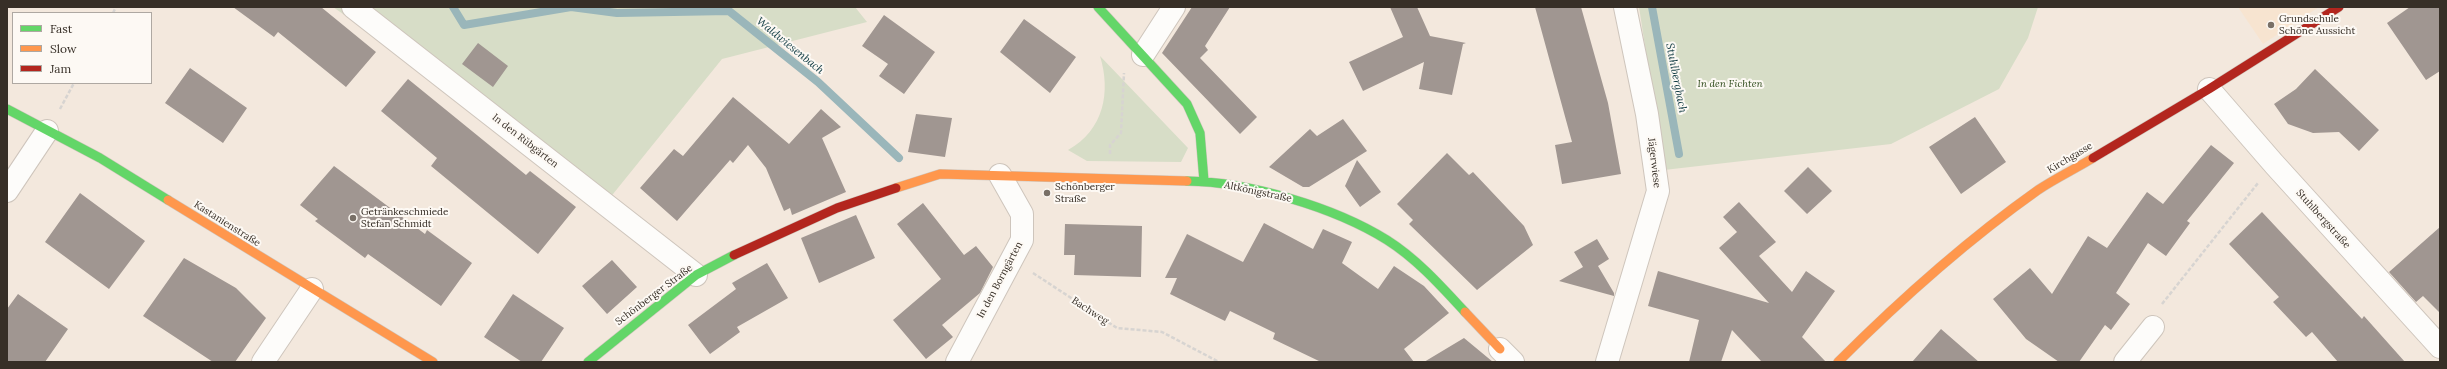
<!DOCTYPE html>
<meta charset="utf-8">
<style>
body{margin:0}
#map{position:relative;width:2447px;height:369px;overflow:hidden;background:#f3e8dd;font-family:Lora,serif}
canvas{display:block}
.frame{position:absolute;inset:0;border:8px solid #372f27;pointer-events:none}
.legend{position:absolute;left:12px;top:12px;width:140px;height:72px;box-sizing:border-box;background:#fdf9f4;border:1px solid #aea8a2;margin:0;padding:5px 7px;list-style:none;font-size:12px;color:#372f27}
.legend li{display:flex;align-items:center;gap:8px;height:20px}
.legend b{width:20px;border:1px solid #aea8a2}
</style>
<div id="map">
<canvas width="2447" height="369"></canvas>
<div class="frame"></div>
<ul class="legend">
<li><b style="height:5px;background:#63d668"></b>Fast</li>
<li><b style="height:5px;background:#ff974d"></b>Slow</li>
<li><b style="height:5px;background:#b3261e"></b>Jam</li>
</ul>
</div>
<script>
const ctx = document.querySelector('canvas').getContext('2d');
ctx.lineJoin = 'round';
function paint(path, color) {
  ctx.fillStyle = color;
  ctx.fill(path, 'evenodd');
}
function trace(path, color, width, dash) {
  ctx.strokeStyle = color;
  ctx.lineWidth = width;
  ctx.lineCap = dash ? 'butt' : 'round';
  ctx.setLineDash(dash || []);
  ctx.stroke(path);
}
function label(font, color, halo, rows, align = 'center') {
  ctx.font = font + ' Lora,serif';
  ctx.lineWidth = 4;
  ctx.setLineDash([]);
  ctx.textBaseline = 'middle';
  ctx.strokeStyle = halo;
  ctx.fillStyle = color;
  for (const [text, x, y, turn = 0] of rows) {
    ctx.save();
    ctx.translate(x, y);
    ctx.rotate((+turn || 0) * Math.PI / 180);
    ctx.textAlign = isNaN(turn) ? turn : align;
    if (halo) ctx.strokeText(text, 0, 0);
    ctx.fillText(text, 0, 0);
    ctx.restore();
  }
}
const built = new Path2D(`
 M2238,7H2319L2263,44Z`);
const green = new Path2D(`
 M333,7H855L867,22L722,59L609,199Z
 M1639,7H2038L2028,38L1999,89L1891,144L1664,170Z
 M1100,56L1188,148L1181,162L1087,161L1068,150C1104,130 1111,92 1100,56Z`);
const stream = new Path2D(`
 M453,7L464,25L571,7
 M571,7L617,13L729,11L818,82L899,158
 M1652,7L1679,154`);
const building = new Path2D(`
 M233,7H321L376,52L346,87L278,32L274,37Z
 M1192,7H1230L1205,46L1208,50L1200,58L1257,117L1240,134L1162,53Z
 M1390,7H1417L1430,36L1466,43L1463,44L1452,95L1419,89L1424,62L1363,91L1349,62L1403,37Z
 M1535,7H1581L1608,103L1621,174L1562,184L1555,145L1572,142Z
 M2410,7H2440V71L2426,80L2387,23Z
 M884,15L935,52L904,94L879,76L888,64L862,46Z
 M1024,19L1076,57L1050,93L1000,52Z
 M478,43L508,66L493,87L462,64Z
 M190,68L247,108L223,143L165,103Z
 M2315,69L2379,130L2359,151L2339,132L2313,133L2288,124L2274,104L2296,89Z
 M408,79L526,175L530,171L576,207L538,254L431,166L437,158L381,111Z
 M733,97L789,144L821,109L841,127L822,138L846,192L792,215L790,208L784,211L766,168L748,145L733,163L730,160L677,221L640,188L674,149L683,156Z
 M916,114L952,118L945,157L908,152Z
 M1975,117L2006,162L1961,194L1929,147Z
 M1343,119L1367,151L1309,187H1303L1269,167L1310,129L1317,136Z
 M2211,145L2234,163L2187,221L2190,223L2166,256L2148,243L2116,293L2130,304L2111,330L2105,325L2079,362H2059L2026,339L1993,299L2030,268L2052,294L2088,236L2107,248L2147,192L2163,204Z
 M1447,153L1469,175L1473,172L1524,226L1533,245L1477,290L1409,224L1413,220L1397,204Z
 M1357,160L1381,192L1360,207L1345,186Z
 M334,166L425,234L427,230L472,263L441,306L368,254L365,258L315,221L318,219L300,205Z
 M1808,167L1832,191L1807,214L1784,191Z
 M80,193L145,241L109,289L45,242Z
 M1739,202L1776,242L1759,256L1792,292L1806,271L1835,291L1802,337L1826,362H1762L1732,330L1721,362H1689L1699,320L1648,306L1658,271L1769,303L1719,248L1737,232L1723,217Z
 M923,203L964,255L976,246L993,267L980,293L942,325L953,337L926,359L893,320L941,279L897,224Z
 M2262,212L2362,319L2364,316L2405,362H2338L2312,332L2306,337L2273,302L2279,297L2229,244Z
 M856,215L875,258L819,283L801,238Z
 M1264,223L1313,249L1323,229L1352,242L1342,263L1378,289L1394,266L1424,286L1449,313L1404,349L1414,362H1321L1273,339L1275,333L1230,311L1225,321L1170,294L1177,278H1165L1187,234L1243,262Z
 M1065,224L1142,226L1141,277L1074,275L1075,255H1064Z
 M2440,227V313L2423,296L2416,302L2389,272Z
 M1597,239L1609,259L1598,266L1614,293V296L1559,281L1583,267L1574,252Z
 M184,258L236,288L266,318L235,362H213L143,316Z
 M612,260L637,287L607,314L582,286Z
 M767,263L788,298L737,327L740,332L710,354L688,325L736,289L732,283Z
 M18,294L68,329L45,362H7V309Z
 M513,294L564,328L541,362H522L484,337Z
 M1941,329L1979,362H1912Z
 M1464,338L1493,362H1424Z`);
const path = new Path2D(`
 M113,13L116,7
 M60,109L74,83
 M1110,154V145L1121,133L1124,73
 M1033,273L1117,328L1162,332L1219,362
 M2162,304L2258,183`);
const street = new Path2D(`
 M353,7L696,275
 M1143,55L1174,7
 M2209,89L2274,164L2440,347
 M7,191L47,131
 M1500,349L1513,362
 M263,362L312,289
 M957,362L1022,240V214L1000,175
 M1607,362L1658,191L1647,114L1625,7
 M2125,362L2153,327`);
const fast = new Path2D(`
 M1098,7L1187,104L1200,133L1204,181
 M7,109L100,158L168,200
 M1187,181C1249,182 1334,207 1387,240C1417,259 1441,286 1465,312
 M588,362L696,275L734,255`);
const slow = new Path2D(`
 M896,188L940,174L1187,181
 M168,200L433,362
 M1465,312L1500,349
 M1838,362C1900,300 1966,241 2038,190C2056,178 2075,169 2093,158`);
const jam = new Path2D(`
 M2093,158L2209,89L2339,7
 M734,255L837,208L896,188`);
const markers = [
 [2271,25,4,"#797067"],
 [1047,193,4,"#797067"],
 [353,218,4,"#797067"]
];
const poiNames = [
 ["Grundschule",2279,19],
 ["Schöne Aussicht",2279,31],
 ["Schönberger",1055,187],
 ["Straße",1055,199],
 ["Getränkeschmiede",361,212],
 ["Stefan Schmidt",361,224]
];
const parkNames = [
 ["In den Fichten",1730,84]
];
const streetNames = [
 ["In den Rübgärten",525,141,38],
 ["Kirchgasse",2070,158,-31],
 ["Jägerwiese",1654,163,83],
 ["Altkönigstraße",1258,192,12],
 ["Stuhlbergstraße",2323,219,48],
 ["Kastanienstraße",227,224,32],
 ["In den Borngärten",1000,280,-62],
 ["Schönberger Straße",654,295,-37],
 ["Bachweg",1090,311,33]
];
const waterNames = [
 ["Waldwiesenbach",790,46,39],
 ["Stuhlbergbach",1676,78,79]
];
paint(built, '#f7e4d0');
paint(green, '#d7ddc7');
trace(stream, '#9ab6ba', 8);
paint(building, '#a09691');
trace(street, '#cec5bc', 24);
trace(fast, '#cec5bc', 10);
trace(slow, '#cec5bc', 10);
trace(jam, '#cec5bc', 10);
trace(path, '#d7d4d1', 2.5, [4, 2]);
trace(street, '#fdfcfa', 22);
trace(fast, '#63d668', 9);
trace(slow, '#ff974d', 9);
trace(jam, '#b3261e', 9);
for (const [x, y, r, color] of markers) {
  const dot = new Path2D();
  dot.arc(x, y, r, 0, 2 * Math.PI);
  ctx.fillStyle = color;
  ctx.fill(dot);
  trace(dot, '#fdf9f4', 1.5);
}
label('10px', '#372f27', '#fdf9f4', poiNames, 'left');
label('italic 10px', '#2f4b1c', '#fdf9f4', parkNames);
label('10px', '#372f27', '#fdf9f4', streetNames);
label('italic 11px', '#113c44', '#fdf9f4', waterNames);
</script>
